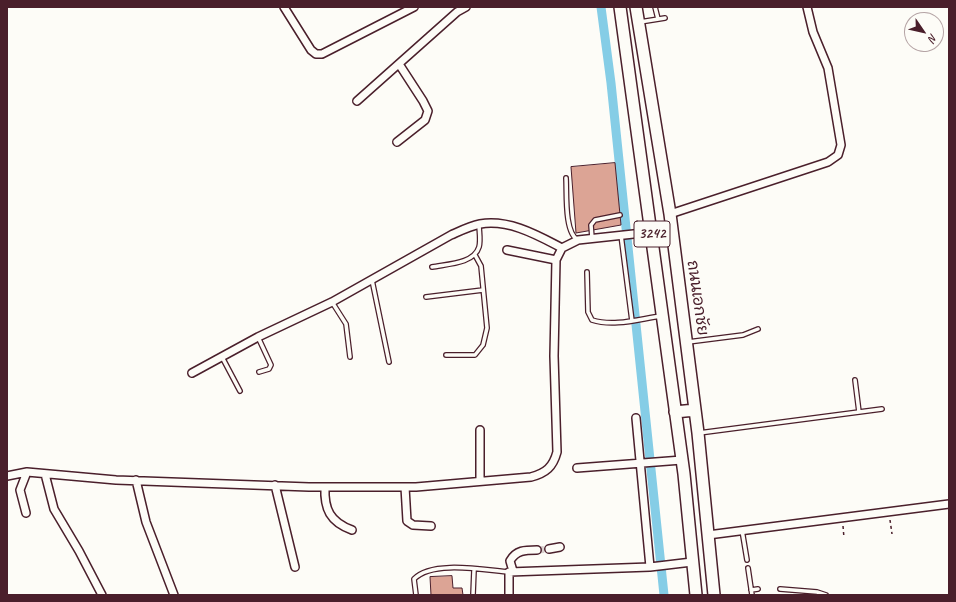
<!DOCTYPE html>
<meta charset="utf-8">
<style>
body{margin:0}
#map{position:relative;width:956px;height:602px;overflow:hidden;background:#fdfcf7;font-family:Caveat,sans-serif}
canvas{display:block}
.frame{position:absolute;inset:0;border:8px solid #4a1f2b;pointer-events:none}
.north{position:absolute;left:904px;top:12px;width:40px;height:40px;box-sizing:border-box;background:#fdfcf7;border:1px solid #b5a4a5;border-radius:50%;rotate:124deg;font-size:11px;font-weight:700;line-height:16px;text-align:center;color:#4a1f2b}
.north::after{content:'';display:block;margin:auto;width:14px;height:18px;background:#4a1f2b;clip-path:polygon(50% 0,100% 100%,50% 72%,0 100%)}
</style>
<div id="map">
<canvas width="956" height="602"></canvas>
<div class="frame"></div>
<div class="north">N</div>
</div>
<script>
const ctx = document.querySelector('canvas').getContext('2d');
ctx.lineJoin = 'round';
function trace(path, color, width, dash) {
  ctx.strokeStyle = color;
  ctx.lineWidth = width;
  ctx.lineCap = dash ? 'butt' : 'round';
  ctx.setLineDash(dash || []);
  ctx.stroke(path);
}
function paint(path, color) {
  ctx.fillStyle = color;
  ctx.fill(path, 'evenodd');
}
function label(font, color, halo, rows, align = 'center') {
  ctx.font = font + ' Caveat,"Playpen Sans Thai",sans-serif';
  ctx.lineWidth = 4;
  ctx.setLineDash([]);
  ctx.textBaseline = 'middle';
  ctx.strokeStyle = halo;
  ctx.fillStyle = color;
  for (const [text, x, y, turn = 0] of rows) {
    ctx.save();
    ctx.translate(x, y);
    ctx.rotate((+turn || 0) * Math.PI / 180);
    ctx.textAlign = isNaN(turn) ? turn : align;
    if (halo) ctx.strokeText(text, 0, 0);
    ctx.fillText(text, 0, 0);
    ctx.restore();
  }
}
const canal = new Path2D(`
 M601,7L611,83L664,595`);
const building = new Path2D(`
 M615,163L621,225L576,233L571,167Z
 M452,576L453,588H462L463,595H431L430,577Z`);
const streetTunnel = new Path2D(`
 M537,550L549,549`);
const path = new Path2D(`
 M890,520L892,534
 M843,526L844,538`);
const lane = new Path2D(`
 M655,7L658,19
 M640,22L665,18
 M566,178C567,192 564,233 578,240
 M621,235L632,321
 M592,238L591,225L595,220L620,215
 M432,267C446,264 474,264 479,247C481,240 479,231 479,224
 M587,272L588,312L592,320C614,327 639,319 661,316
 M372,280L389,362
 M426,297L483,290
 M332,302L346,324L350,357
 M258,337L271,365L269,369L259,372
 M688,342L743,335L758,329
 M446,355H475L483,345L487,328L481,266L475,255
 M222,357L240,391
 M855,380L859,412
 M699,433L882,409
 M742,530L747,560
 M748,568L752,595
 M780,589L817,592L826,595
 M751,590L758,589
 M416,595L414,579C432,560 484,570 509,572
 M473,595L474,570`);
const street = new Path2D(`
 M284,7L311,50L316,54H322L414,7
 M357,101L457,12L466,7
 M397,142L425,120L428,111L423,101L399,64
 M670,214L828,162L838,155L841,145L828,68L813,32L807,7
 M507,250L556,260
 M192,373L258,337L332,302L451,235C460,231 470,226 480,224C509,219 537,235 562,248
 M636,418L650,567
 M577,468L682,460
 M45,474L54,509L79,551L102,595
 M7,476L27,472L116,480L309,487H416L531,477C546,473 553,467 557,452L554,356L556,260L562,248L578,240L652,232
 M136,480L146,522L174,595
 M480,481V430
 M275,485L295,567
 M325,487C324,509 330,522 352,530
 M405,487L407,521L413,525L431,526
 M26,513L20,490L27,472
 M708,535L949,504
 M549,549L560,547
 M513,571L510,561C516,550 525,550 537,550
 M509,595V572L650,567L692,562`);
const primary = new Path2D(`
 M620,7L684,474L696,595
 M636,7L670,214L698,433L714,595
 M675,412L695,410`);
const shields = [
 [652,234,36]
];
const shieldNames = [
 ["3242",652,234]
];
const streetNames = [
 ["ถนนเอกชัย",697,298,82]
];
trace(canal, '#85cde6', 9);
paint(building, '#dca495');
trace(building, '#4a1f2b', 1);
trace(streetTunnel, '#d9d0ce', 7, [7, 3.5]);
trace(lane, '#4a1f2b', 6);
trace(street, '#4a1f2b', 10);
trace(primary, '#4a1f2b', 14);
trace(path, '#4a1f2b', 1.5, [3, 3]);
trace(lane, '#fdfcf7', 3.5);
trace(street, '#fdfcf7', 7);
trace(primary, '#fdfcf7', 11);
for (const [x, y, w] of shields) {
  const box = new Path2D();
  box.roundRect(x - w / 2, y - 13, w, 26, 3);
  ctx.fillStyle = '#fdfcf7';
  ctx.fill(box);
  trace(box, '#4a1f2b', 1);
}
label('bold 15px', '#4a1f2b', null, shieldNames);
label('16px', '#4a1f2b', '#fdfcf7', streetNames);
</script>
